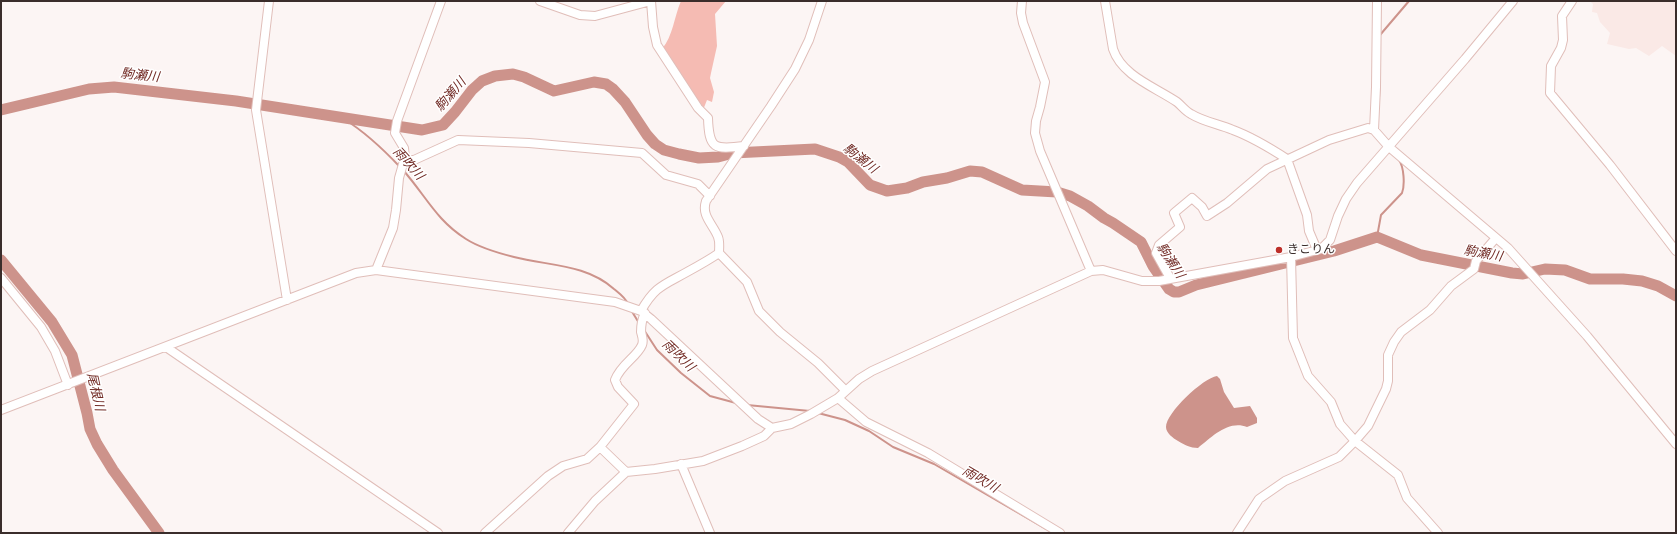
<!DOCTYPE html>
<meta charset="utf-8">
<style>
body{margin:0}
#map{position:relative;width:1677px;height:534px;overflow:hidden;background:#fcf5f4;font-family:"DM Sans",sans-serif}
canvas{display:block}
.frame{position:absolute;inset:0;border:2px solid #3a2d2b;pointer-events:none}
</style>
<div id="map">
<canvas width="1677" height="534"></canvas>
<div class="frame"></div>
</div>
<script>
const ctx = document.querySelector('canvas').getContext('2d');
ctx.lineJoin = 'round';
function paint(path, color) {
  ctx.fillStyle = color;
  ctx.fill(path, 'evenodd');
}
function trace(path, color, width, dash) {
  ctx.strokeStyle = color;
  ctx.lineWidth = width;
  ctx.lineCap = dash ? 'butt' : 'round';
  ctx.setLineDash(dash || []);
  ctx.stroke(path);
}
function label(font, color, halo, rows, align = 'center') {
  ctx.font = font + ' "DM Sans","Noto Sans JP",sans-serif';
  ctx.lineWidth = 3;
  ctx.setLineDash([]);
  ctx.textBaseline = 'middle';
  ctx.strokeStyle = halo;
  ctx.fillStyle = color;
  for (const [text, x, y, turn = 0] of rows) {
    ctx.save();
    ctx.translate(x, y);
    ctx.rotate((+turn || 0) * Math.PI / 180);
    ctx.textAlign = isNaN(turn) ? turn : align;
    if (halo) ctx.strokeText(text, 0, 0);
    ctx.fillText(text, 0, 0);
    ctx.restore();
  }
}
const built = new Path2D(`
 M1578,1H1676V56L1662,46L1649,56L1636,48L1629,49L1607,44L1610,33L1600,22L1597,13L1592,12L1593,4L1590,1Z`);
const green = new Path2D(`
 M681,1H726L715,14L717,46L711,73L710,78L714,92L712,102L707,100L703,110L662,49C673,36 674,17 681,1Z`);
const water = new Path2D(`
 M1217,376L1220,379L1224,392L1234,408L1250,406L1257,418V423L1247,427C1228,420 1212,437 1198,448C1190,448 1185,445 1178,441C1173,438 1166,433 1166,427C1166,413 1203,378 1217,376Z`);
const stream = new Path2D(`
 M1380,35L1409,1
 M1379,98L1380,73
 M344,119C365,132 383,149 400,167
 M403,170C426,196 436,220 466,239C480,248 498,253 514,257C549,266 586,264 614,289C620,294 625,297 628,304
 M1377,237L1381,215L1402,193C1405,185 1404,167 1399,160
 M631,310L639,323
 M644,330L657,350L681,373L710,396L736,403
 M747,405L810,411
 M818,413L845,420L869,431L893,447L934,464L1046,529`);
const river = new Path2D(`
 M1,110L89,89L114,87L236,101L422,130L443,125L455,112L472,90L482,81L495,76L513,74L524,77L554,91L594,82L606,84L613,89L625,102L647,135L655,144L664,150L679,154L699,158L718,157L733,153L815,149L839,157L848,162L870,185L887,191L907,188L923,182L947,178L970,171L982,172L1022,190L1057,192L1070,196L1088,206L1104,218L1113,223L1141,242L1153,266L1169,289L1174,292H1179L1196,285L1334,251L1377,237L1421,255L1512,273L1523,274L1545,269L1565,270L1590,279H1623L1642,281L1658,286L1676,296
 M1,260L52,322L72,355L87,413L90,429L97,444L113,470L159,533`);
const minor = new Path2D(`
 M269,1L256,110L287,300
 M540,1L580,15L595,16L651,1
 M651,1L653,27L657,45L698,108L708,118C709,149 714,150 744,146
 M822,1L809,40L795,69L771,106L706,201C701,216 713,224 718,237C720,242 719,248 719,253L747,282L759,311L780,332L818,363L845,390
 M1022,1L1021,13L1023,23L1045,82L1040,107L1036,121L1035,133L1040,151L1091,271
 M1105,1L1113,49C1122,76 1155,87 1177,102C1182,106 1185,111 1191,114C1204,122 1219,124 1233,130C1252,137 1270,148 1287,159L1307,215L1309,231L1317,250
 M1572,1L1562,16L1563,40L1561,48L1551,66L1550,93L1610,165L1676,251
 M1374,130L1376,87L1377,1
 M404,162L408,160H414L458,140L529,143L642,153L666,175L698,184L710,196
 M1291,257L1293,338L1308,376L1331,402L1340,424L1355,441L1398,475L1407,498L1438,533
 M376,270L393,228L396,210L399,178L405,157L404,148L395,133L397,121L441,1
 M1,278L41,327L55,351L68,385
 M1170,278L1156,253L1159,245L1180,227L1174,213L1192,198L1202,207L1207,216L1227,203L1267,169L1329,140L1368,128L1374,130L1389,147L1508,248L1587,336L1676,444
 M641,311C655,286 664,285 687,272C698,266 709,260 719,253
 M166,347L438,533
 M838,398L866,422L928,453L1060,533
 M1,410L356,273L376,270L615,302L641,311L651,319L758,419L772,428
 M600,447L626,472
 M681,464L710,533
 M485,533L548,476L563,466L587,459L600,447L634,404L618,387L615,380C621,364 637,357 642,345C644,340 642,336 641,332C641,325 642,319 645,313
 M568,533L595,501L626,472L655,469L703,461L742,446L764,436L772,428L791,424L811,414L838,398L859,379L872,371L1091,271L1103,270L1142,281H1159L1291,257L1321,249L1330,240L1338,216L1346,199L1357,183L1465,59L1513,1
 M1237,533L1259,499L1285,481L1339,457L1355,441L1368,426L1386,389L1388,381V355L1394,342L1401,332L1430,310L1451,286L1474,269L1476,261L1495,239`);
const markers = [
 [1279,250,4,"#bd2f29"]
];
const poiNames = [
 ["きこりん",1287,250]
];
const waterNames = [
 ["駒瀬川",140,76,6],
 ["駒瀬川",451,95,-49],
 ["駒瀬川",860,159,38],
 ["雨吹川",408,164,48],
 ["駒瀬川",1483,254,10],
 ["駒瀬川",1170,261,57],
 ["雨吹川",678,356,44],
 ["尾根川",95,392,77],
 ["雨吹川",980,480,30]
];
paint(built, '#fae9e6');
paint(green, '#f5bbb3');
paint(water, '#cd938b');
trace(stream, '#cd938b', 2);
trace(river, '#cd938b', 11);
trace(minor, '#e0beb9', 10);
trace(minor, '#fff', 8);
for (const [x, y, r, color] of markers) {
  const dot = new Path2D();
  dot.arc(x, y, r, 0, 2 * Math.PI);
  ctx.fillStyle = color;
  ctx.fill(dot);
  trace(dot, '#fff', 1.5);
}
label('12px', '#3a2d2b', '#fff', poiNames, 'left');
label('italic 13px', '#712a24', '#fff', waterNames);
</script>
